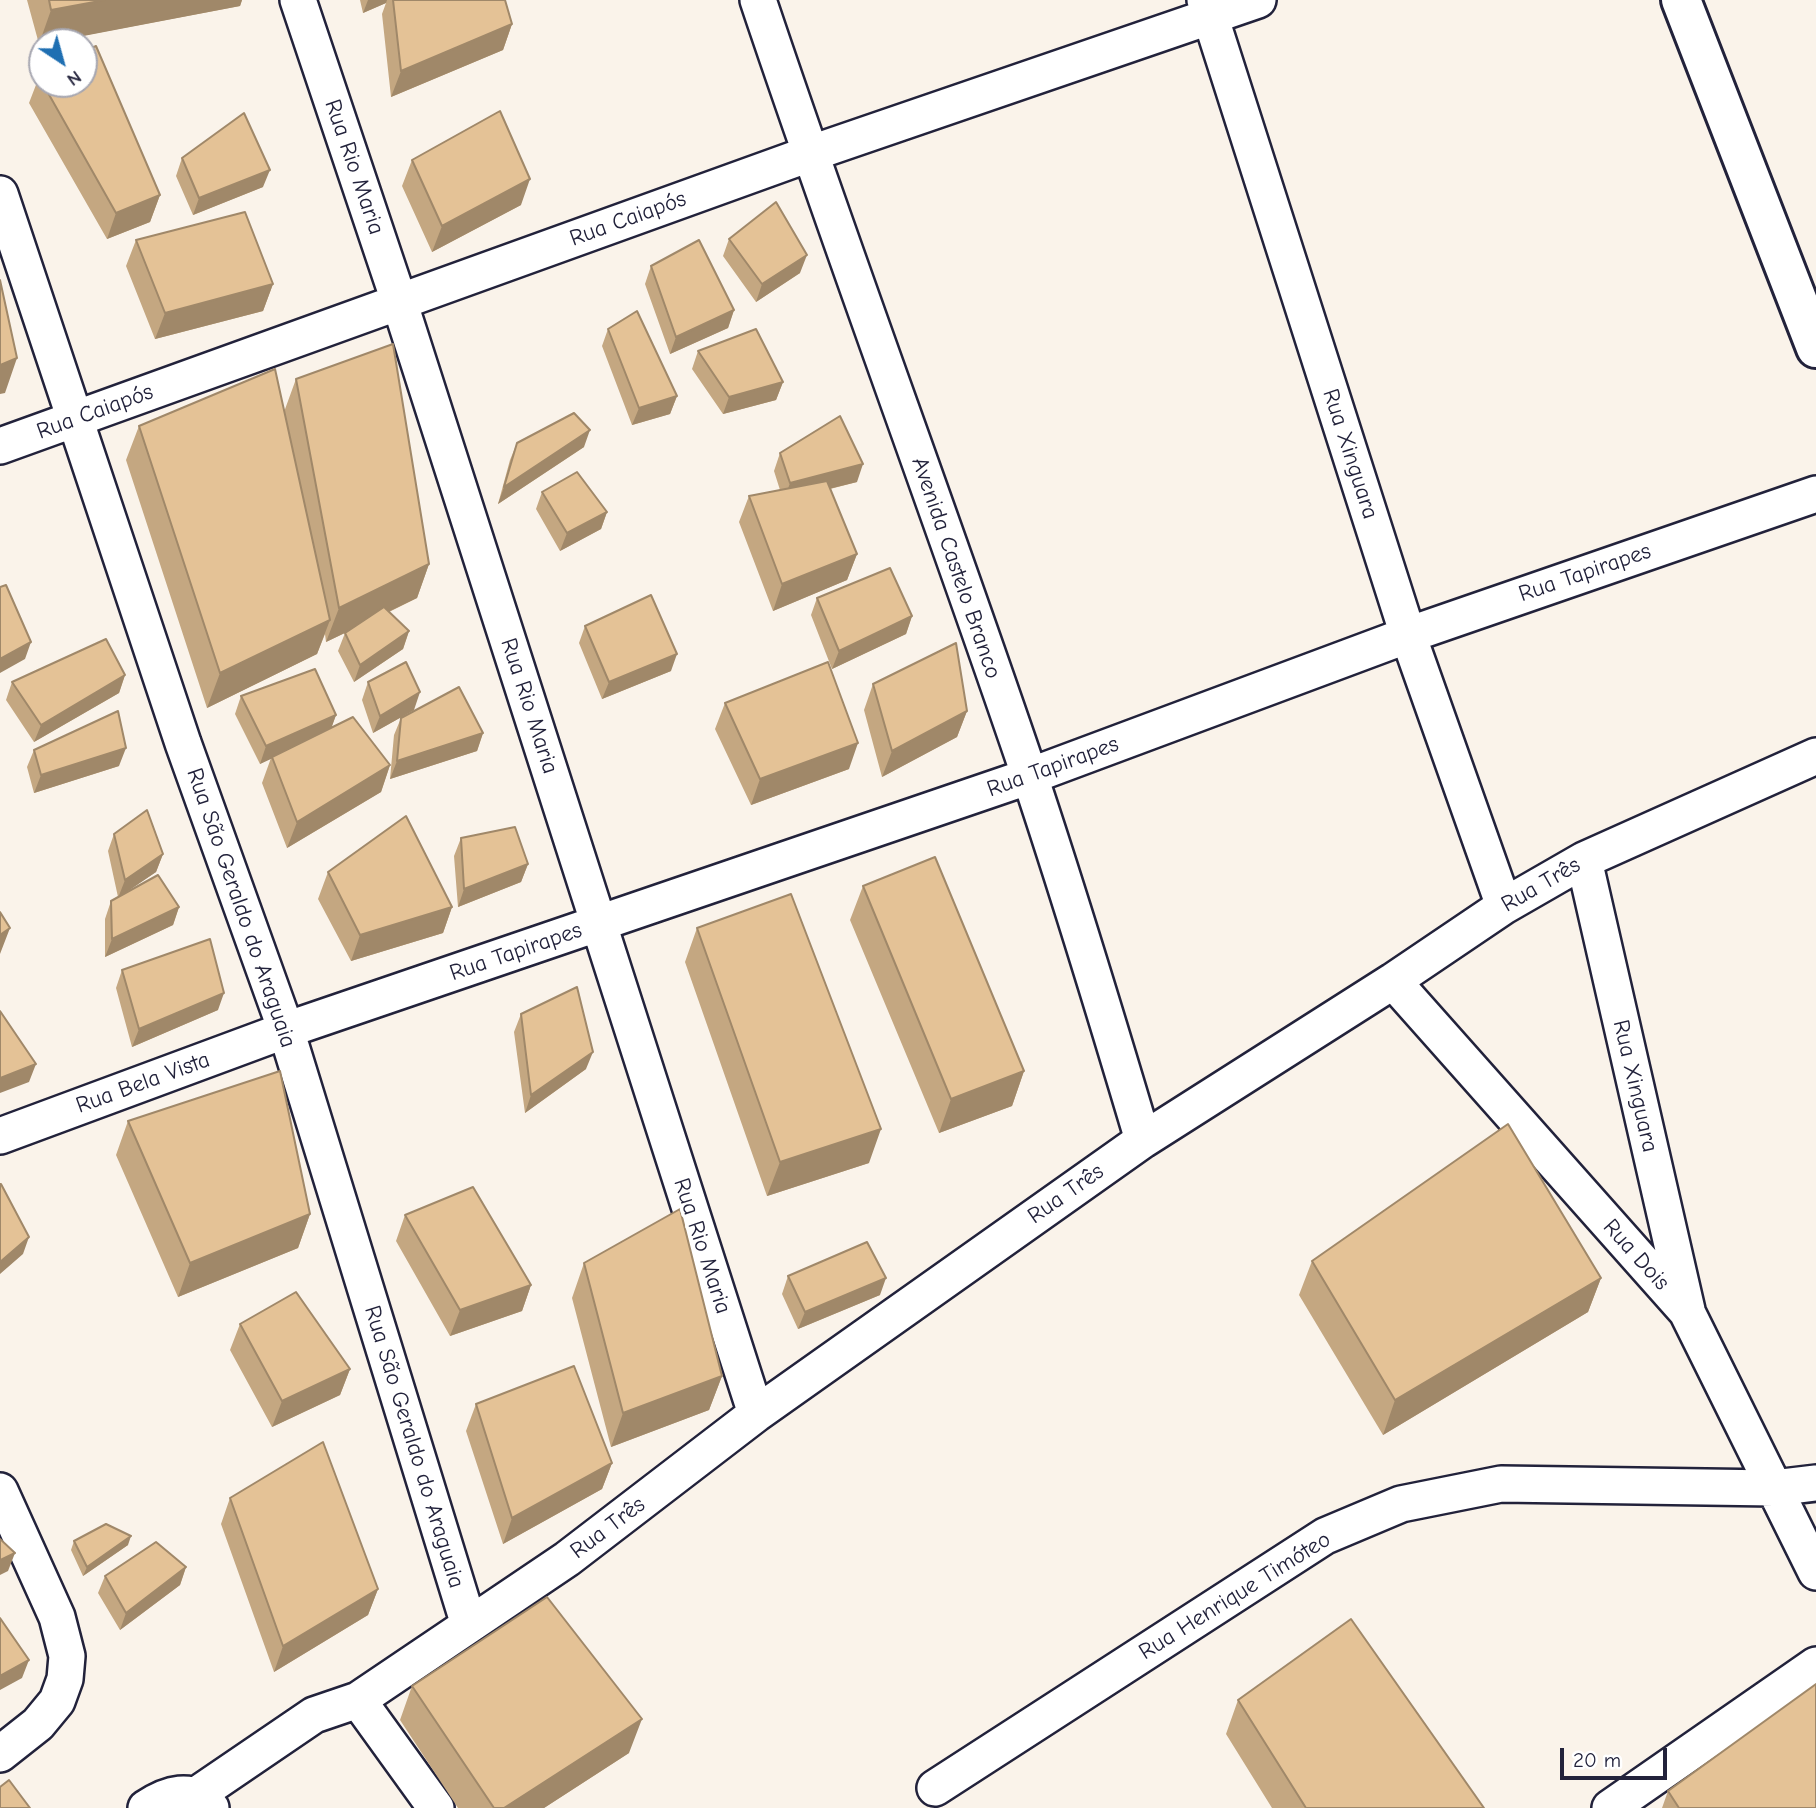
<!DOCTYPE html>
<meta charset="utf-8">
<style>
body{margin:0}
#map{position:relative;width:1816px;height:1808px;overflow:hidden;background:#faf3ea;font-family:"Comic Neue",sans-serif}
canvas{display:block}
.north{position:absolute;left:28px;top:28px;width:70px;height:70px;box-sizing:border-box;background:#fff;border:2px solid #a7a7b1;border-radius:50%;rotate:144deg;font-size:19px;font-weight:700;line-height:28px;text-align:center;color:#22223b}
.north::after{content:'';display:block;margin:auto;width:24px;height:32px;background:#1f6fb2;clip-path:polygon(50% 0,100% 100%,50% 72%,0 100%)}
.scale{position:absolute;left:1560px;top:1748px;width:107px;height:32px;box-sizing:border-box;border:4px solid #22223b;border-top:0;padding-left:9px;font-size:21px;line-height:24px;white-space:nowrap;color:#22223b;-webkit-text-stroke:5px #fff;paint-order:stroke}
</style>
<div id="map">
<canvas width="1816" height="1808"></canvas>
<div class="north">N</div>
<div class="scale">20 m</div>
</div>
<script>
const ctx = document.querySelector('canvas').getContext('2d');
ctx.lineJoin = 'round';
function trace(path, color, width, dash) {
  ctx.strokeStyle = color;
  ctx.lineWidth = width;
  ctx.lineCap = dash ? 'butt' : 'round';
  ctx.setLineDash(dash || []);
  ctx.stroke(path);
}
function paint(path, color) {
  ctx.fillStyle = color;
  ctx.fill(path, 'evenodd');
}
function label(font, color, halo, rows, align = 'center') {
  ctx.font = font + ' "Comic Neue",sans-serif';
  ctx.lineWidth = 7;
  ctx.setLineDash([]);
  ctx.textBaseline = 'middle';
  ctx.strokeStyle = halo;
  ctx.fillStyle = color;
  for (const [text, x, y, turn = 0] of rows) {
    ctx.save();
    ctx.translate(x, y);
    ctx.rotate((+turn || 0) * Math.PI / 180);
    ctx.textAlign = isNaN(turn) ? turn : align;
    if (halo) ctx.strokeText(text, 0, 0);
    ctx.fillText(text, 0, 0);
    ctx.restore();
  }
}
const minor = new Path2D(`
 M298,0L399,301L756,1414
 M758,0C845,260 942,517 1030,777C1070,897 1107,1019 1143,1140
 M1205,0L1408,635L1504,906
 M0,194L183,743L286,1030L469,1625
 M0,446L809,154L1258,0
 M1584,860L1687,1310
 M1393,981L1687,1312L1816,1572
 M0,1136L286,1030L1030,776L1408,635L1816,494
 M0,1491L57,1617L67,1656L65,1679L57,1701L38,1724L0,1754
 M358,1700L436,1808
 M935,1788L1325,1536L1401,1504L1501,1484L1774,1488L1816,1483
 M195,1796L314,1715L358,1700L567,1559L756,1414L1143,1140L1393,981L1504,906L1584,860L1816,756
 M146,1808C167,1794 192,1785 211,1808
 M1610,1808L1816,1665`);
const tertiary = new Path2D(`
 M1681,0L1816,348`);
const wall = new Path2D(`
 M27,0H242L240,6L39,44Z
 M360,0H505L512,24L503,50L391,97L382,14L386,3L363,13Z
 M42,75V84H84L160,195L150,222L107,239L29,103L39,77Z
 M182,158L263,187L193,215L176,176Z
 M412,160L521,205L432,252L402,186Z
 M729,239L800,273L756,302L723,256Z
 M136,240L273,284L263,311L155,339L126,266Z
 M651,266L734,310L728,328L670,354L645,284Z
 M608,329L677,396L670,414L632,425L602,346Z
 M698,351L783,382L776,400L723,414L692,369Z
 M296,379L429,564L417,598L389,612L409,631L403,649L354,682L338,651L345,633L326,642L325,634L317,654L207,708L126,460L139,426L284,412Z
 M517,443L584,447L498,504L510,460Z
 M780,453L857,482L830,489L857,554L847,580L773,611L739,522L749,496L780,490L774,471Z
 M542,492L607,512L601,529L560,551L536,509Z
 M817,598L912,616L906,634L832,669L811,615Z
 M585,626L671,671L602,699L579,643Z
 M125,675L119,693L34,742L6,700L12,682Z
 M368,682L414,710L373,733L362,700Z
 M873,684L967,711L957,737L882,777L864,710Z
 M241,696L336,715L331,728L390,765L381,792L287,848L262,783L271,758L260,764L235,714Z
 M725,703L849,769L751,805L715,729Z
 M401,718L483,733L477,751L390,779L394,735Z
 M34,750L119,766L34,793L27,767Z
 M114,834L163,854L156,872L121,895L179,907L173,925L105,957V919L111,901L118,897L108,851Z
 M461,838L528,864L521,882L458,907L454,856Z
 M328,872L452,907L443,933L351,961L318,899Z
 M863,886L1024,1071L1012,1106L939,1133L850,920Z
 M697,928L869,1163L767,1196L685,962Z
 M122,970L218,1010L132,1047L116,988Z
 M521,1014L586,1069L525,1113L514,1032Z
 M128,1121L310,1214L298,1248L178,1297L116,1155Z
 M405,1215L531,1285L522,1311L450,1336L396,1241Z
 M1312,1261L1601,1278L1588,1312L1383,1435L1299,1295Z
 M584,1263L722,1376L709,1410L611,1447L572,1298Z
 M788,1276L880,1295L798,1329L782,1294Z
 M240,1324L350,1369L340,1395L272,1427L230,1350Z
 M476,1404L612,1463L602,1489L503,1544L466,1431Z
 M230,1498L378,1589L368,1615L274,1672L221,1524Z
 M74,1541L128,1545L83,1576L71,1550Z
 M186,1567L180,1585L120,1630L98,1593L105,1576Z
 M412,1686L629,1753L544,1808H458L400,1720Z
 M1238,1700L1484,1808H1272L1226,1734Z
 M1668,1791L1816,1808H1662Z`);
const shadedWall = new Path2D(`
 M105,0H242L240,6L52,42H42V44H39L51,10Z
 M368,0H387L386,3L363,13Z
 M512,24L503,50L391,97L401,71Z
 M270,170L263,187L193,215L199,198Z
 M530,179L521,205L432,252L442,226Z
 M160,195L150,222L107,239L116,213Z
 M807,255L800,273L756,302L762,284Z
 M273,284L263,311L155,339L165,313Z
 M734,310L728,328L670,354L676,337Z
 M17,358L5,393L0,394V365Z
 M783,382L776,400L723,414L729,397Z
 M677,396L670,414L632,425L639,408Z
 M590,430L584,447L498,504L504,487Z
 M863,464L857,482L784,500L790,483Z
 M607,512L601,529L560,551L567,533Z
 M857,554L847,580L773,611L782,584Z
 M429,564L417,598L326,642L339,608Z
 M912,616L906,634L832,669L839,651Z
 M330,620L317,654L207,708L220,673Z
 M409,631L403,649L354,682L360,665Z
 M31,642L25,659L0,673V659Z
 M677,654L671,671L602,699L609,682Z
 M125,675L119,693L34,742L41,725Z
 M420,692L414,710L373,733L380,716Z
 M967,711L957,737L882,777L892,751Z
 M336,715L330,732L260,764L266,746Z
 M483,733L477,751L390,779L397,761Z
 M858,743L849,769L751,805L760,779Z
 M126,748L119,766L34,793L41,775Z
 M390,765L381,792L287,848L297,822Z
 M163,854L156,872L118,898L125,880Z
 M528,864L521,882L458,907L464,889Z
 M179,907L173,925L105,957L112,939Z
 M452,907L443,933L351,961L360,935Z
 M10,928L0,954V935Z
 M224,993L218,1010L132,1047L139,1029Z
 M593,1052L586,1069L525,1113L531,1095Z
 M36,1064L29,1082L0,1093V1078Z
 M1024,1071L1012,1106L939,1133L951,1099Z
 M881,1129L869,1163L767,1196L780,1162Z
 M310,1214L298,1248L178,1297L190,1263Z
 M29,1237L23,1254L0,1274V1262Z
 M886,1278L880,1295L798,1329L805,1312Z
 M1601,1278L1588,1312L1383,1435L1395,1400Z
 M531,1285L522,1311L450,1336L460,1310Z
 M350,1369L340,1395L272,1427L282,1401Z
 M722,1376L709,1410L611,1447L623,1413Z
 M612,1463L602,1489L503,1544L512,1518Z
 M131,1536L128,1545L83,1576L87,1567Z
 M15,1553L8,1571L0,1575V1560Z
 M186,1567L180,1585L120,1630L126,1613Z
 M378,1589L368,1615L274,1672L283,1646Z
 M29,1660L22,1678L0,1690V1676Z
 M642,1719L629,1753L544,1808H504Z`);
const building = new Path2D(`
 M49,0H105L51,10Z
 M393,0H505L512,24L401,71Z
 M96,46L160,195L116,213L43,84H84V52Z
 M500,111L530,179L442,226L412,160Z
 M244,113L270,170L199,198L182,158Z
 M776,202L807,255L762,284L729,239Z
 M245,212L273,284L165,313L136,240Z
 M699,240L734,310L676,337L651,266Z
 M0,280L17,358L0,365Z
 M637,311L677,396L639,408L608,329Z
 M756,329L783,382L729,397L698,351Z
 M393,344L429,564L339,608L296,379Z
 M275,369L330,620L220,673L139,426Z
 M574,413L590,430L504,487L517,443Z
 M840,416L863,464L790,483L780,453Z
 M577,472L607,512L567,533L542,492Z
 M827,481L857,554L782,584L749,496Z
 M890,568L912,616L839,651L817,598Z
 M6,585L31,642L0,659V587Z
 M651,595L677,654L609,682L585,626Z
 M384,607L409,631L360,665L345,633Z
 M106,639L125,675L41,725L12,682Z
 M956,643L967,711L892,751L873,684Z
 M406,662L420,692L380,716L368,682Z
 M828,662L858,743L760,779L725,703Z
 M315,669L336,715L266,746L241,696Z
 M459,687L483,733L397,761L401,718Z
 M118,711L126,748L41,775L34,750Z
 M353,717L390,765L297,822L272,757Z
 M147,810L163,854L125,880L114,834Z
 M406,816L452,907L360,935L328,872Z
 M515,827L528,864L464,889L461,838Z
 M935,857L1024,1071L951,1099L863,886Z
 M158,875L179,907L112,939L111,901Z
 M791,894L881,1129L780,1162L697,928Z
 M0,912L10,928L0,935Z
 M210,939L224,993L139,1029L122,970Z
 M577,987L593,1052L531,1095L521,1014Z
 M0,1011L36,1064L0,1078Z
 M280,1071L310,1214L190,1263L128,1121Z
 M1508,1124L1601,1278L1395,1400L1312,1261Z
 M0,1184H1L29,1237L0,1262Z
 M473,1187L531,1285L460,1310L405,1215Z
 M680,1209L722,1376L623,1413L584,1263Z
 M867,1242L886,1278L805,1312L788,1276Z
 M296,1292L350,1369L282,1401L240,1324Z
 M574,1366L612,1463L512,1518L476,1404Z
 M323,1442L378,1589L283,1646L230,1498Z
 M106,1524L131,1536L87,1567L74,1541Z
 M0,1539L15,1553L0,1560Z
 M156,1542L186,1567L126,1613L105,1576Z
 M547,1597L642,1719L504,1808H494L412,1686Z
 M0,1618L29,1660L0,1676Z
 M1351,1619L1484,1808H1306L1238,1700Z
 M1816,1684V1808H1679L1668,1791Z
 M9,1780L30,1808H0V1787Z`);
const streetNames = [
 ["Rua Rio Maria",354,167,71],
 ["Rua Caiapós",628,219,-20],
 ["Rua Caiapós",95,412,-20],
 ["Rua Xinguara",1350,454,72],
 ["Avenida Castelo Branco",956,568,71],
 ["Rua Tapirapes",1585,573,-19],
 ["Rua Rio Maria",529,706,72],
 ["Rua Tapirapes",1053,767,-20],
 ["Rua Três",1541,885,-30],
 ["Rua São Geraldo do Araguaia",241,908,71],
 ["Rua Tapirapes",516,952,-19],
 ["Rua Bela Vista",143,1083,-20],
 ["Rua Xinguara",1635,1086,77],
 ["Rua Três",1066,1194,-35],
 ["Rua Rio Maria",702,1246,72],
 ["Rua Dois",1636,1255,48],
 ["Rua São Geraldo do Araguaia",414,1447,73],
 ["Rua Três",608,1528,-37],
 ["Rua Henrique Timóteo",1235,1596,-32]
];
trace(minor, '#22223b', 40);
trace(tertiary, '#22223b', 44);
trace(minor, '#fff', 35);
trace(tertiary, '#fff', 38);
paint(wall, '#c4a781');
paint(shadedWall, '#a08869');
paint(building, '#e4c296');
trace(building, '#a08869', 2);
label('23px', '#22223b', '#fff', streetNames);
</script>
